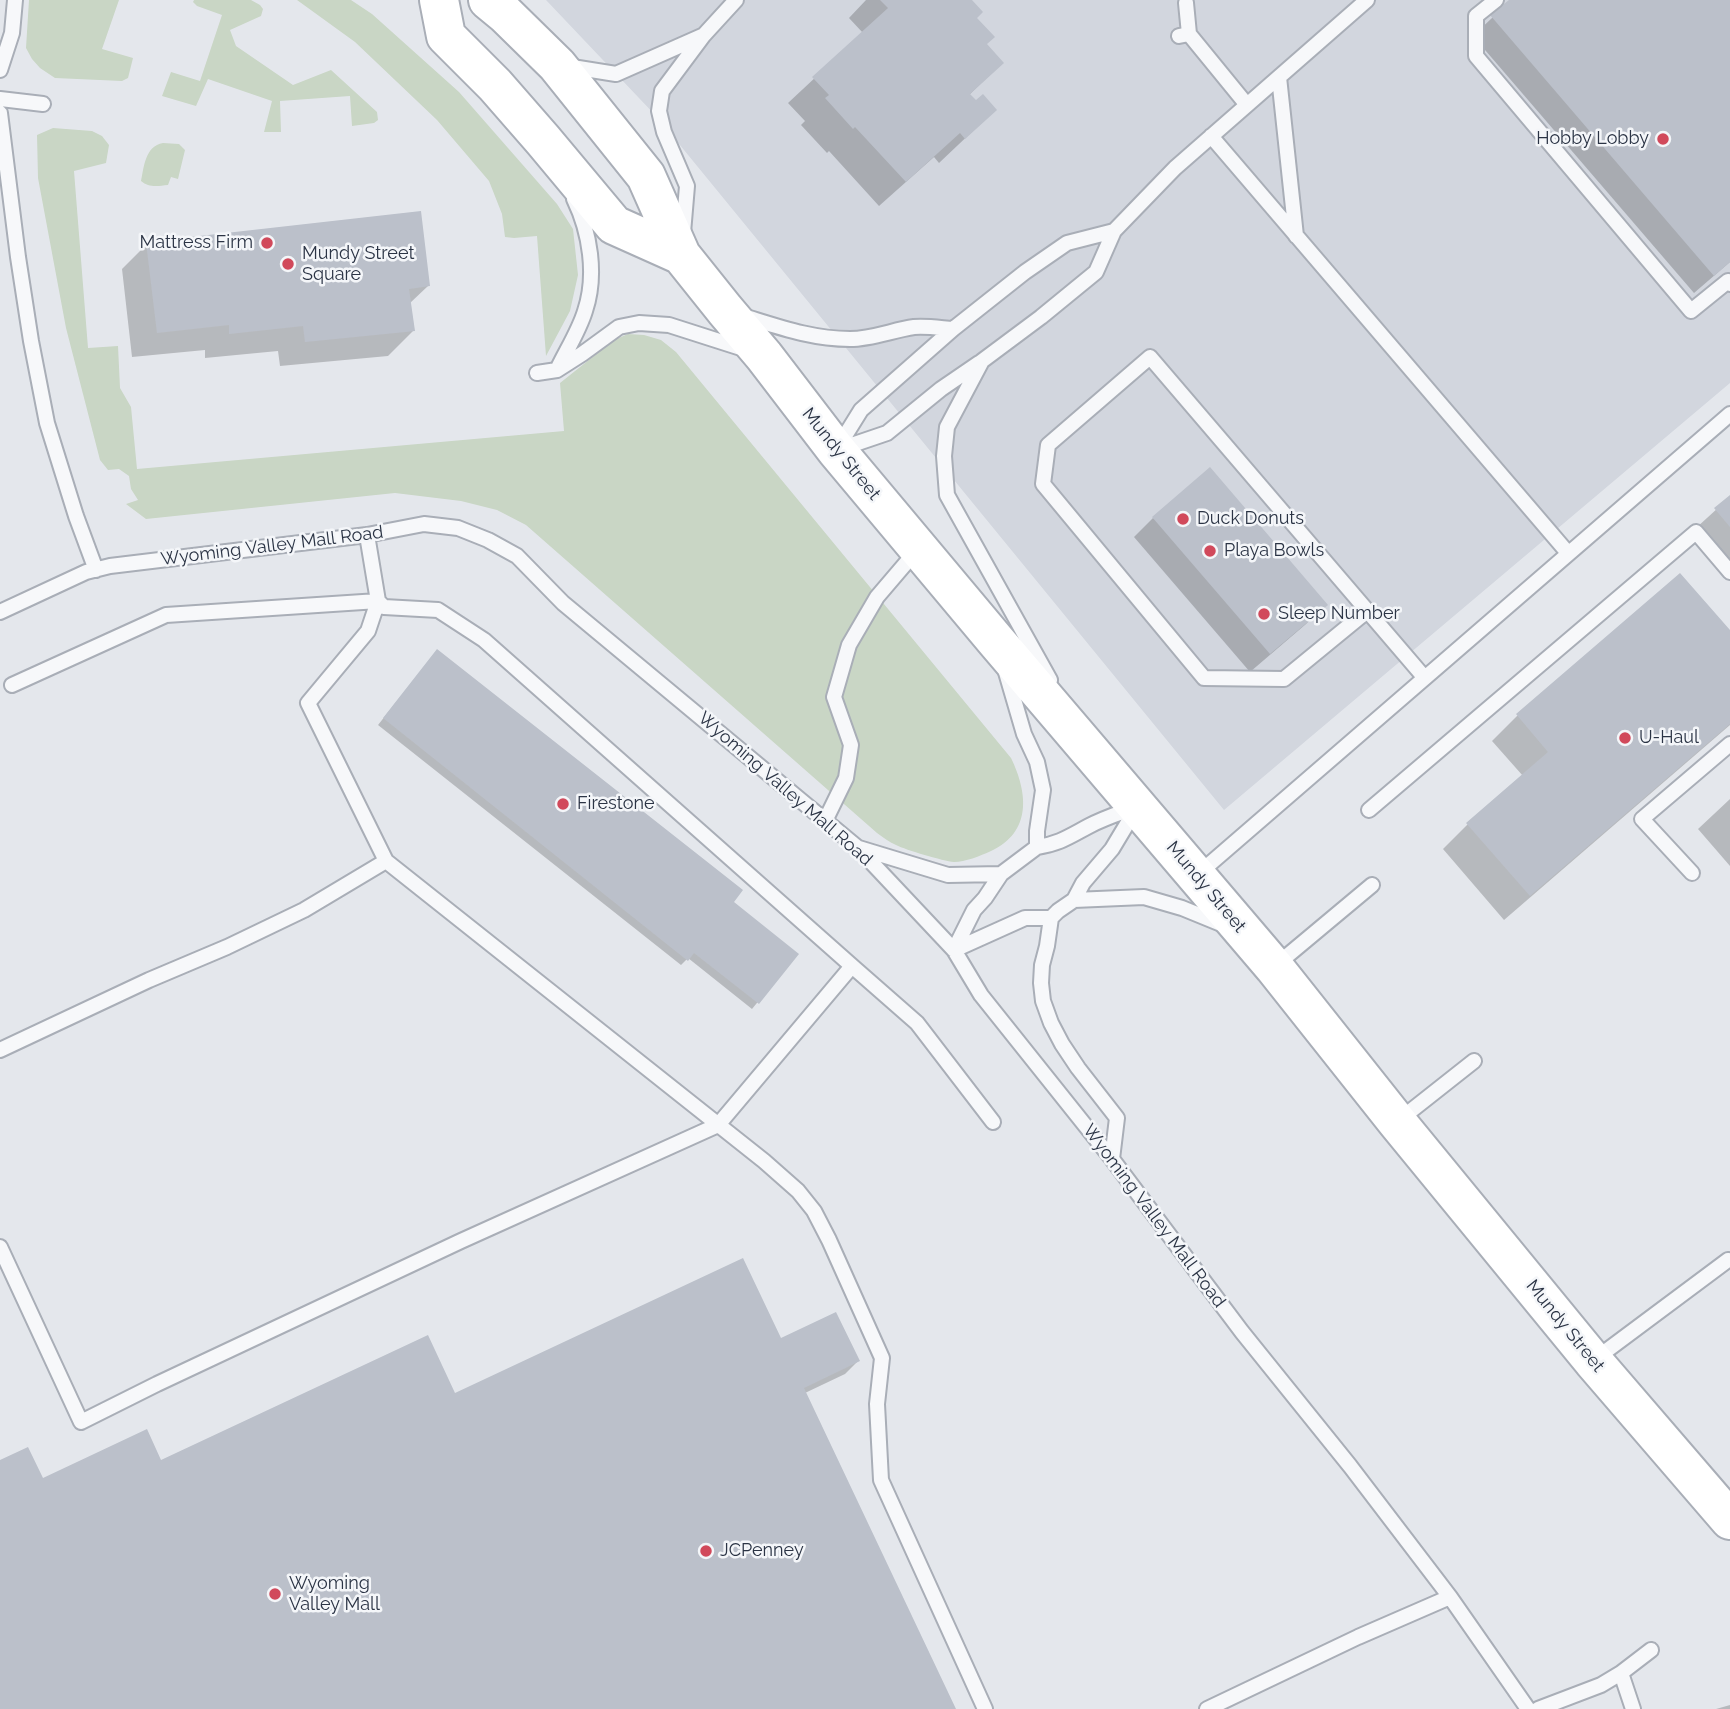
<!DOCTYPE html>
<style>
body{margin:0}
canvas{display:block;background:#e4e7ec}
</style>
<canvas width="1730" height="1709"></canvas>
<script>
const ctx = document.querySelector('canvas').getContext('2d');
ctx.lineJoin = 'round';
function paint(path, color) {
  ctx.fillStyle = color;
  ctx.fill(path, 'evenodd');
}
function trace(path, color, width, dash) {
  ctx.strokeStyle = color;
  ctx.lineWidth = width;
  ctx.lineCap = dash ? 'butt' : 'round';
  ctx.setLineDash(dash || []);
  ctx.stroke(path);
}
function label(font, color, halo, rows, align = 'center') {
  ctx.font = font + ' Raleway,sans-serif';
  ctx.lineWidth = 5;
  ctx.setLineDash([]);
  ctx.textBaseline = 'middle';
  ctx.strokeStyle = halo;
  ctx.fillStyle = color;
  for (const [text, x, y, turn = 0] of rows) {
    ctx.save();
    ctx.translate(x, y);
    ctx.rotate((+turn || 0) * Math.PI / 180);
    ctx.textAlign = isNaN(turn) ? turn : align;
    if (halo) ctx.strokeText(text, 0, 0);
    ctx.fillText(text, 0, 0);
    ctx.restore();
  }
}
const built = new Path2D(`
 M546,0H1730V383L1224,810L657,117Z`);
const green = new Path2D(`
 M29,0H119L102,49L133,58L128,78L122,81L55,78L40,68L32,59L26,48Z
 M194,0H251L260,5L263,9L261,16L230,30L236,46L293,85L331,70L377,112L378,120L374,123L352,126L350,96L280,101L281,132H264L272,101L208,79L196,106L162,96L171,72L200,81L222,15L197,6L193,2Z
 M297,0H351L372,14L459,92L557,204L573,229L578,275L570,311L546,356L537,236L514,238L505,237L502,214L489,181L437,120L355,42Z
 M53,128L92,131L102,136L109,145L106,163L74,171L88,348L118,346L120,388L131,407L137,469L564,431L560,383L614,340L628,334L644,335L661,340L676,352L1011,758C1028,793 1032,832 991,851C980,856 965,862 954,862C943,861 906,850 896,845C889,842 883,837 877,833L526,525L497,510L461,501L395,493L146,519L126,504L138,500L131,489L129,476L119,469L108,470L100,460L66,328L38,178L37,135Z
 M163,143L179,144L185,150L178,179L171,177L168,185C158,186 149,188 141,181C144,167 145,146 163,143Z`);
const shadow = new Path2D(`
 M866,0H970L985,44L1002,63L969,95L976,103L995,110L939,163L934,157L879,206L829,151L827,153L801,125L805,121L788,103L863,33L849,18Z
 M1511,0H1730V262L1694,293L1473,36Z
 M147,244L428,286L409,304L414,330L388,356L280,366L278,351L205,358V350L132,357L122,269Z
 M1730,497V568L1696,528Z
 M1153,518L1325,605L1306,624L1250,672L1134,537Z
 M1680,576L1730,633V725L1504,920L1443,849L1468,824L1523,776L1492,741L1517,716Z
 M432,657L797,954L752,1009L688,958L681,965L378,725Z
 M1730,799V866L1698,829Z
 M780,1340L858,1361L845,1374L805,1393L954,1709H0V1462L42,1481L161,1463L455,1396Z
 M1730,1705V1709H1716Z`);
const building = new Path2D(`
 M880,0H972L983,12L977,18L995,37L987,44L1004,63L970,94L976,100L983,94L997,110L965,139L960,133L906,182L855,127L853,129L825,98L829,95L812,77L888,8Z
 M1509,0H1730V262L1714,276L1490,15Z
 M421,211L430,286L409,289L415,331L305,342L303,326L229,334V325L157,333L146,242Z
 M1210,467L1328,605L1270,654L1152,517Z
 M1730,495V527L1714,508Z
 M1680,573L1730,630V724L1530,896L1466,823L1548,752L1516,714Z
 M437,649L743,890L734,902L799,954L759,1004L694,953L688,961L383,718Z
 M743,1258L781,1338L836,1312L860,1361L804,1388L956,1709H0V1460L28,1447L43,1478L147,1429L161,1460L428,1335L455,1393Z`);
const lane = new Path2D(`
 M1496,0L1476,16V56L1691,311L1728,281L1730,284
 M1186,3L1189,34
 M1179,36L1189,34L1247,105
 M566,66L616,74L702,36
 M0,70L12,33L15,0
 M1279,77L1296,236
 M0,99L43,104
 M0,113L18,257L31,341L47,423L76,516L96,570
 M1211,136L1568,553
 M683,233L687,186L664,132L659,111L662,91L703,36L736,0
 M743,316C779,327 812,339 850,339C872,339 893,330 914,327C927,326 940,328 953,329L1025,272L1067,243L1114,231
 M557,370C566,351 579,331 585,311C597,275 590,232 574,199
 M537,373L557,370L582,354L619,327L639,323L669,325L744,349
 M838,447L861,410L953,329
 M837,450L887,433L941,389L979,363
 M367,535L378,601L368,631L308,703L386,861L764,1161L798,1191L814,1211L829,1240L882,1358L877,1404L881,1480L985,1709
 M1367,611L1284,679L1204,678L1043,484L1048,445L1150,357L1424,677
 M0,612L86,572L110,566L367,535L424,524L458,528L488,540L517,556L563,603L858,848L954,950L981,995L1112,1159L1242,1332L1350,1466L1450,1597L1528,1709
 M1050,680L947,495L944,456L947,427L982,361L1041,317L1096,272L1114,231L1175,168L1367,0
 M1369,810L1696,532L1730,572
 M825,821L846,778L851,745L834,697L849,645L877,597L918,549
 M1037,847C1059,844 1070,836 1089,826C1104,818 1120,813 1136,807
 M859,848L948,875L1001,874L1037,847V831L1043,790L1037,762L1024,734L1005,669
 M1692,873L1642,819L1730,744
 M1197,875L1730,414
 M1074,900L1083,883L1112,849L1136,809
 M954,950L1025,918H1051
 M954,950L974,910L985,898L1001,874
 M852,966L917,1023L993,1122
 M1275,966L1372,885
 M0,1050L149,980L227,947L304,910L386,861
 M1398,1121L1474,1061
 M1112,1159L1117,1118L1078,1068L1062,1044L1051,1023L1043,1001L1041,983L1042,965L1047,946L1051,918L1058,911L1074,900L1144,897L1182,908L1226,926
 M0,1247L81,1422L157,1384L461,1241L718,1125L852,966L484,640L438,610L384,607L378,601L166,615L12,685
 M1594,1360L1728,1260
 M1207,1709L1358,1637L1450,1597
 M1538,1709L1601,1685L1621,1673
 M1633,1709L1621,1673L1651,1650`);
const secondary = new Path2D(`
 M439,0L446,36L495,85L543,140L614,225L681,255
 M488,0L505,14L557,65L646,176L681,255L725,310L764,356L836,450L996,641L1274,967L1397,1122L1593,1361L1730,1520`);
const markers = [
 [1663,139,7,"#d1495b"],
 [267,243,7,"#d1495b"],
 [288,264,7,"#d1495b"],
 [1183,519,7,"#d1495b"],
 [1210,551,7,"#d1495b"],
 [1264,614,7,"#d1495b"],
 [1625,738,7,"#d1495b"],
 [563,804,7,"#d1495b"],
 [706,1551,7,"#d1495b"],
 [275,1594,7,"#d1495b"]
];
const poiNames = [
 ["Hobby Lobby",1649,139,"right"],
 ["Mattress Firm",253,243,"right"],
 ["Mundy Street",302,254],
 ["Square",302,275],
 ["Duck Donuts",1197,519],
 ["Playa Bowls",1224,551],
 ["Sleep Number",1278,614],
 ["U-Haul",1639,738],
 ["Firestone",577,804],
 ["JCPenney",720,1551],
 ["Wyoming",289,1584],
 ["Valley Mall",289,1605]
];
const streetNames = [
 ["Mundy Street",841,454,51],
 ["Wyoming Valley Mall Road",272,546,-7],
 ["Wyoming Valley Mall Road",785,789,41],
 ["Mundy Street",1206,887,50],
 ["Wyoming Valley Mall Road",1154,1216,53],
 ["Mundy Street",1565,1326,51]
];
paint(built, '#d2d6de');
paint(green, '#c9d6c5');
paint(shadow, '#0003');
paint(building, '#bbc0ca');
trace(lane, '#a9aeb7', 18);
trace(secondary, '#a9aeb7', 42);
trace(lane, '#f7f8fa', 14);
trace(secondary, '#fff', 38);
for (const [x, y, r, color] of markers) {
  const dot = new Path2D();
  dot.arc(x, y, r, 0, 2 * Math.PI);
  ctx.fillStyle = color;
  ctx.fill(dot);
  trace(dot, '#f4f6f9', 2.5);
}
label('18px', '#2b3445', '#f4f6f9', poiNames, 'left');
label('18px', '#2b3445', '#f4f6f9', streetNames);
</script>
